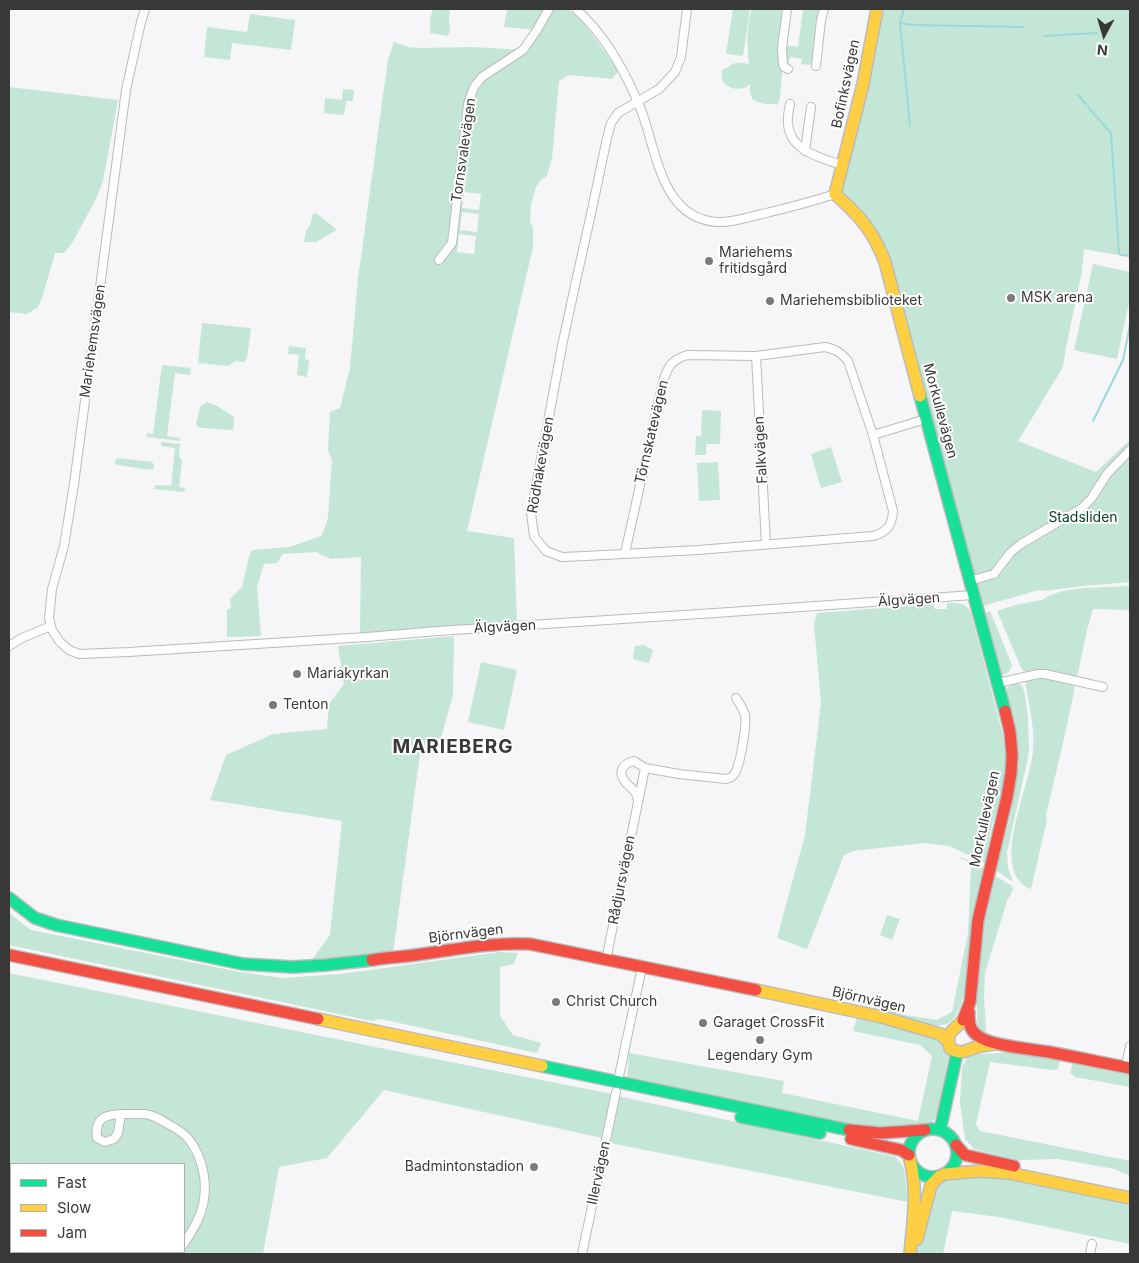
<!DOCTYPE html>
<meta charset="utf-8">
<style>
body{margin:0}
#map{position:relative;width:1139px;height:1263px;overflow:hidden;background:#f6f5f8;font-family:Inter,sans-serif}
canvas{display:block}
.frame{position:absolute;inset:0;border:10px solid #383839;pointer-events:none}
.legend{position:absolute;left:10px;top:1163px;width:175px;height:90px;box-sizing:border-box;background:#fff;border:1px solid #afafb0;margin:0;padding:6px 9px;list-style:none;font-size:15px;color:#383839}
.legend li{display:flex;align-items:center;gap:10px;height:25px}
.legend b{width:25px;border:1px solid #afafb0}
.north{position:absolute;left:1079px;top:10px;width:50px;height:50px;-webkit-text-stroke:4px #fff;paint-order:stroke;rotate:186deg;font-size:14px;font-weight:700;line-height:20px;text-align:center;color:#383839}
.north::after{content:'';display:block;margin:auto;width:18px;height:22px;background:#383839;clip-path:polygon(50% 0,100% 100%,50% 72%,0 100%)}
</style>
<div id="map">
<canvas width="1139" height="1263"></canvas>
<div class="frame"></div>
<ul class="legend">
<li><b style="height:6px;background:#16e098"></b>Fast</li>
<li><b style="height:6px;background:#ffcf43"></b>Slow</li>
<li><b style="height:6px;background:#f24e42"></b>Jam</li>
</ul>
<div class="north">N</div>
</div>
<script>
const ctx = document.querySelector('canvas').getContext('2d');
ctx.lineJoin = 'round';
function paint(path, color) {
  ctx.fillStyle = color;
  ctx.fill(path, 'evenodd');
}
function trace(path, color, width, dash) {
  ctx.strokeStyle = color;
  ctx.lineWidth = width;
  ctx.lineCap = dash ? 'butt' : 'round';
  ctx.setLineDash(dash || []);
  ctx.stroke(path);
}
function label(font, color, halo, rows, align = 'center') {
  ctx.font = font + ' Inter,sans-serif';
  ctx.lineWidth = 4;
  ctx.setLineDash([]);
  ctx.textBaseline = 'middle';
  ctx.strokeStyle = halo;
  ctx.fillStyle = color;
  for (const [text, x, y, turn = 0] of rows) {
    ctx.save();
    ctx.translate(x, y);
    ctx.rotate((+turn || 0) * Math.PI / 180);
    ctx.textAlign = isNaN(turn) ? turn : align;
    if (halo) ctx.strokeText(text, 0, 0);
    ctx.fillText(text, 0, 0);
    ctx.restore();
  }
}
const green = new Path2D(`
 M433,9H450C450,13 449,17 449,21C450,28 452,30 447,36L430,33V19Z
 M507,9H568L582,21L619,71L612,79L569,75L559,81L552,158L547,176L541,180L536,187L531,205L530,221L533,228V247L467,531L514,538L517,623L360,633L361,557L331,559L316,552L283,554L277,563L264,564L257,587L261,636L227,637V609H230L231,607L230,599L242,587L249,557L252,550L290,547L318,537L322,535L328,518L332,460L328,451L330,412L340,408L350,368L358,279L388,59L394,42L408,47L420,48L472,47L523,50L537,30L504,27ZM464,192L481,194L479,210L462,208ZM462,212L479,214L477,232L460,230ZM459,234L476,236L474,254L457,252Z
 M733,9H750L743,56L726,54Z
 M752,9H787L780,98L778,104H765L753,100L750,93V84C743,92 726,90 722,79C721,76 722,73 722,70C735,63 734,61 749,64C747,45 746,27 752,9Z
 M803,9H821L814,62L812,65L801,64L802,59L790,57L788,68H786L784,45L798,47Z
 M877,9H1130V257L1084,249L1082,271L1066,348L1063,367L1018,441L1096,472L1130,440V582L1083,586L1045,591L1039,590L976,608L880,249L835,194Z
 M250,14L295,20L291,50L232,43L230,60L204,57L207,27L247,32Z
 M9,87L118,100L103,181L97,197L72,243L64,253H55L42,298L38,307L27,314L9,312Z
 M343,89L354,90L353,101H346L344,115L324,113L325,98L342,100Z
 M316,213L336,229L335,231L316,242H304L306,231L310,226L313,214Z
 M1093,264L1130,272V298L1117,359L1074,350Z
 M202,323L251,328L247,358L244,362L235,361L229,366L198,363Z
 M289,346L306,348L305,359L309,360L307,377L297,375L299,355L288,354Z
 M162,365L191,368L190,375L175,373L167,436L180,438V441L147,437V433L153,434Z
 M207,402L217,406L234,417L233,430L203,428L198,427L196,424L200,407Z
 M702,410L721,411L720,444H706V455H695L696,436H701Z
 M161,442L180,444L179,456L182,461L179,487L185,488L184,492L154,489L155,485L171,486L175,448L161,446Z
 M831,447L842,482L821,488L811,454Z
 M118,458L152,462L154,465V468L151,470L117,465L115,463V460Z
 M718,462L720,500L699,501L697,463Z
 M1130,586V610L1093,609L1087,630L1077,678C1066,676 1056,672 1045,670C1037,669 1029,675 1022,670L997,611L1019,604L1042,600L1050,595L1063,591L1085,588Z
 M947,603C958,603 966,602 971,613L998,716L1003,736L1006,762L1005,772L1001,797L991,829L985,863L949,846L924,843L853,851L844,855L807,949L777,938L805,835L821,703L814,624L817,613L933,604L935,609H947Z
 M990,611L1012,665C1011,670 1008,673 1003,675L998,671L982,614Z
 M454,636L453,695L439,745L420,754L393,953L311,961L330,935L342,821L210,800L226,755L273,734L327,729L329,704L344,684L338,646Z
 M644,645L653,650L649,663L633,659L635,646Z
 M481,662L517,670L504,730L468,722Z
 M1036,678H1044L1072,685L1074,687V692L1063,743L1046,815L1047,820L1031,889C1027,888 1024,886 1021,883C995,855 1031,784 1033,750C1035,727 1029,704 1025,681Z
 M1014,684H1020L1023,688L1025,695L1028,719L1029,749L1028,758L1007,852L1008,868L1013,882L994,869L1003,843L1010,818L1011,800L1006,695L1007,688Z
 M961,857L984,869C981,883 977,897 975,911C972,933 969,1017 947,1024C929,1030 907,1020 890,1016L888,1012V1006L894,1003V1009L899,1014L937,1020L952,1012L968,933L971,867L968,862L960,858Z
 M992,874L1012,886L1013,890L1007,901L985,973L984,998L986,1027V1034L980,1030L978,1025L976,996L985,912Z
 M9,913L31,930L240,972L282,978L341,974L500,952L518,953L514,964L500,967V1016L513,1035L541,1043L537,1053L381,1019L372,1021L9,945Z
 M887,915L900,919L892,940L880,935Z
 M9,973L415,1055L612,1094L602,1138L384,1090L327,1158L279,1167L263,1254H9ZM11,1164H184V1252H11Z
 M857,1017L892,1024L930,1035L941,1042L949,1055L936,1117L931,1123L908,1129L852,1126L627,1077L629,1053L784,1081L782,1093L918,1121L932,1056L920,1045L853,1031Z
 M1011,1052L1058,1057L1060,1061L1058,1069L1053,1070L990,1062L976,1124L980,1131L1130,1161V1176L1115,1169L1058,1159L1019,1160L974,1149L965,1139L960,1102L962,1067L969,1055Z
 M1076,1061L1130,1072V1087L1075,1077L1070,1073L1072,1065Z
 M618,1096L896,1157L904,1168L908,1202L610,1143Z
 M978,1176L1010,1177L1130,1203V1244L999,1217L952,1211L943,1254H916L934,1186L945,1180Z`);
const stream = new Path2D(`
 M904,9L900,23L910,126
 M900,23L913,25L1023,27
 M1044,36L1097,33
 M1078,95L1086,104
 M1088,107L1111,133L1119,253L1121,255L1130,256
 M1093,421L1123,360L1130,325`);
const street = new Path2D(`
 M145,9L141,22L126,90L74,484L64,546L52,589L49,618L52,630L60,642L69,650L79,654L129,652L367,637L438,631L715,613L973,595
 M576,9C602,32 623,68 637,100C657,142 657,218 717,222C732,223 748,217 762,214C787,208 811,202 835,194
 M787,9L782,48L783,64L784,67L788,69
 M816,66L821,20L824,9
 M790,104C789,110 787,117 788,124C790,151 821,158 842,165
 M805,151L811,107
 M439,260L452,243L468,104L474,87L482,77L523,50L537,30L549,9
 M756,356L766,544
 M873,435L926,419
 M625,553L663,381C668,367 671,360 687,355L756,356L825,347C836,349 841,353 848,361L873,435L893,511C892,526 887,532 873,536L698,550L585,556L562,557L546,551L534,536L531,513L563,341L576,281L591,214L607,138L611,123L618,113L659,89L675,72L681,57L687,9
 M969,581L994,574L1011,552L1021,544L1082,508L1091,499L1107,474L1130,450
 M9,646L22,638L51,626
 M998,683L1038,674H1045L1103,687
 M638,800C638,799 636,793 635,792C633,789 629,786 626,783C617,772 622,764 634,761L645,768L679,774L726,779C730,778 733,777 735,773C740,765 747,725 745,715C743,709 740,704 736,698
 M606,960L645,768
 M1126,1067L1130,1046
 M619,1076L642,967
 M121,1114L118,1133L114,1139L105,1142L97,1138C94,1116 108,1114 126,1114C132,1114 139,1114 145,1114C152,1115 160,1119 166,1123C174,1127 185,1133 190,1141C202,1157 207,1180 204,1199C202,1216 192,1231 184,1244
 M177,1254L179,1252
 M582,1254L616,1092
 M1090,1254L1092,1244`);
const fast = new Path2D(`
 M920,396L1005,711
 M9,898L35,918L56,925L243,964L293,967L326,965L372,960
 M542,1066L849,1130
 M741,1117L820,1133
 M909 1153a24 24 0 1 1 48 0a24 24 0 1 1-48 0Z
 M940,1130L957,1053`);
const slow = new Path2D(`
 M877,9L863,84L835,194C860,216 873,231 885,262L920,396
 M756,990L882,1017L940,1034L948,1041
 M318,1019L542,1066
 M963,1020C954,1032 945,1030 950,1048C961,1056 966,1050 977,1047C983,1045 988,1045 994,1044
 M910,1159C918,1192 913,1221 910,1254
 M944,1174L981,1171L1009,1173L1130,1198
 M917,1239L931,1185L940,1176`);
const jam = new Path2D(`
 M9,955L318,1019
 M372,960C389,957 406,957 422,954C459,949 493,942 530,944L756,990
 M969,1012C969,1022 969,1030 978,1036C991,1046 1031,1049 1049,1052C1076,1057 1103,1063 1130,1068
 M963,1020L970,1002L978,920L1007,797L1011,773L1012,755L1010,732L1005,711
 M849,1130L880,1133L925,1130
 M851,1139L901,1150L909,1155
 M956,1145L965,1155L1014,1166`);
const markers = [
 [709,261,5,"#7a7a7c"],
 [1011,298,5,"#7a7a7c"],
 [770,301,5,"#7a7a7c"],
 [297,674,5,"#7a7a7c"],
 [273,705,5,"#7a7a7c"],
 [556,1002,5,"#7a7a7c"],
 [703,1023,5,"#7a7a7c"],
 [760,1040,5,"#7a7a7c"],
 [534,1167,5,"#7a7a7c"]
];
const streetNames = [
 ["Bofinksvägen",846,84,-78],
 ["Tornsvalevägen",464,150,-82],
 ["Mariehemsvägen",93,341,-82],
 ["Morkullevägen",940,411,75],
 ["Törnskatevägen",652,432,-77],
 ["Falkvägen",761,450,-93],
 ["Rödhakevägen",541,465,-80],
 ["Älgvägen",909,600,-4],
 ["Älgvägen",505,627,-3],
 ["Morkullevägen",985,819,-78],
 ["Rådjursvägen",622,880,-79],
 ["Björnvägen",466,934,-7],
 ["Björnvägen",869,1000,13],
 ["Illervägen",599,1173,-78]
];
const poiNames = [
 ["Mariehems",719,253],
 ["fritidsgård",719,269],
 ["MSK arena",1021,298],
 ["Mariehemsbiblioteket",780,301],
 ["Mariakyrkan",307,674],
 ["Tenton",283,705],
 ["Christ Church",566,1002],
 ["Garaget CrossFit",713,1023],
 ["Legendary Gym",760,1056,"center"],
 ["Badmintonstadion",524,1167,"right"]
];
const parkNames = [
 ["Stadsliden",1083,518]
];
const districtNames = [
 ["MARIEBERG",453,747]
];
paint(green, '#c4e6d6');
trace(stream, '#9ad9db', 2);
trace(street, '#bbbbbd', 10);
trace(fast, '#bbbbbd', 14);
trace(slow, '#bbbbbd', 14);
trace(jam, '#bbbbbd', 14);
trace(street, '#fefefe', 8);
trace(fast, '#16e098', 11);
trace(slow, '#ffcf43', 11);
trace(jam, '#f24e42', 11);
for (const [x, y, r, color] of markers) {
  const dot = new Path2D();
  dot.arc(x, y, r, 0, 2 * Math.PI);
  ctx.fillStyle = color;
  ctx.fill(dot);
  trace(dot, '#fff', 2);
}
label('14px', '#383839', '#fff', streetNames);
label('14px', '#383839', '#fff', poiNames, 'left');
label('14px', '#04422c', '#fff', parkNames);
ctx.letterSpacing = '1px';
label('bold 19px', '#383839', '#fff', districtNames);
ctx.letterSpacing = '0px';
</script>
